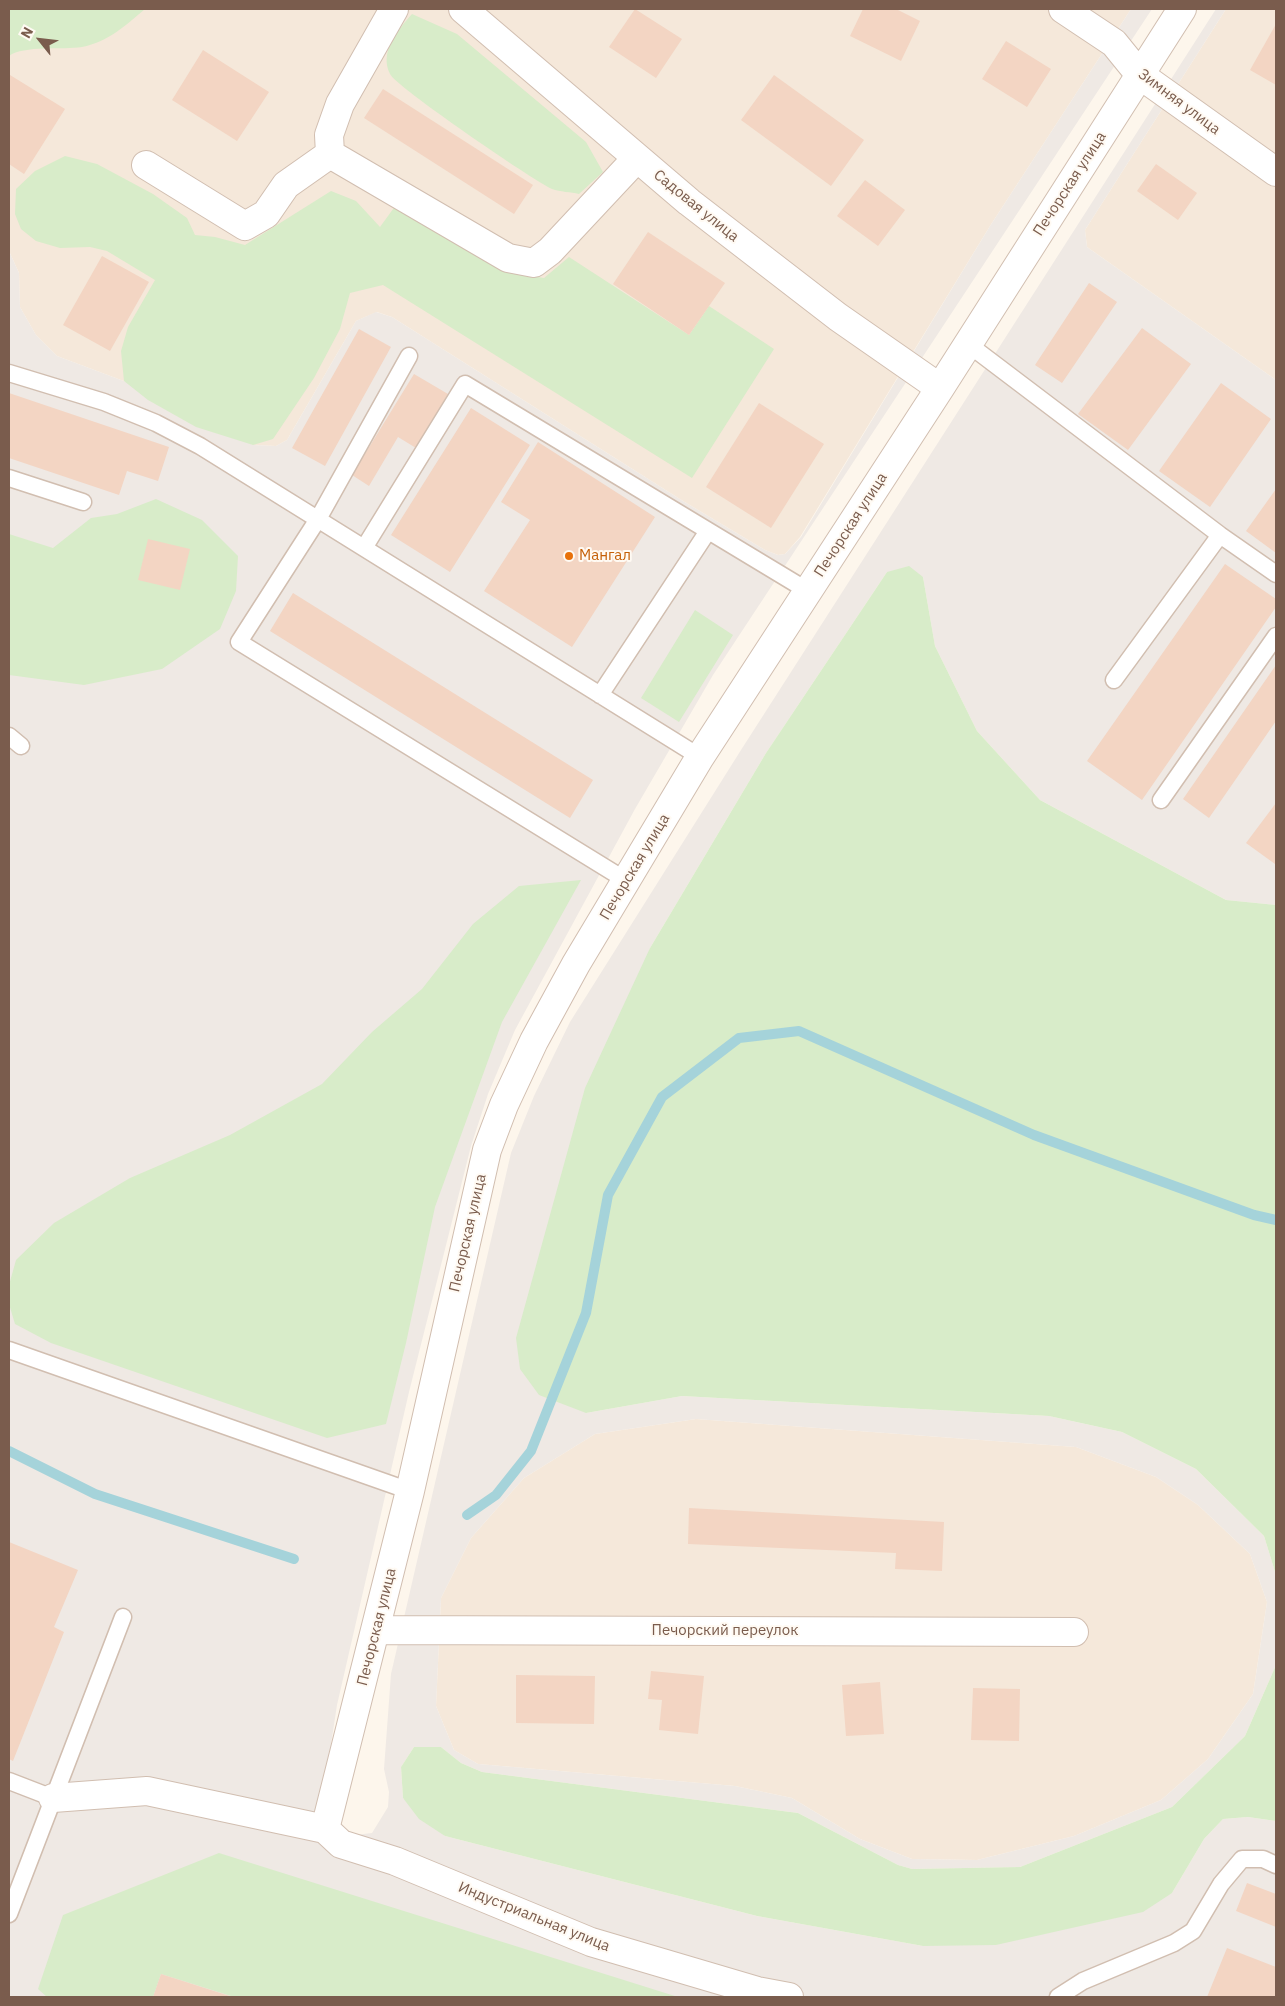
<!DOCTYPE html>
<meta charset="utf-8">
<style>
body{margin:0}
#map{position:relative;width:1285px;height:2006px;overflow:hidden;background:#fdf6ec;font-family:"IBM Plex Sans",sans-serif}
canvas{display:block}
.frame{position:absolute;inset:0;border:10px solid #7a5c4d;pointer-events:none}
.north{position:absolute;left:15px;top:15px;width:50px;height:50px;-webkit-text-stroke:4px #fffaf3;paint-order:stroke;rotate:299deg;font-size:14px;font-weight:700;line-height:20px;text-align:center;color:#7a5c4d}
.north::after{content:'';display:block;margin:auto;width:18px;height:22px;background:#7a5c4d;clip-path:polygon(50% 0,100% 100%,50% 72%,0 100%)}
</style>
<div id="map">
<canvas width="1285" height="2006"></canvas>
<div class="frame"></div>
<div class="north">N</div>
</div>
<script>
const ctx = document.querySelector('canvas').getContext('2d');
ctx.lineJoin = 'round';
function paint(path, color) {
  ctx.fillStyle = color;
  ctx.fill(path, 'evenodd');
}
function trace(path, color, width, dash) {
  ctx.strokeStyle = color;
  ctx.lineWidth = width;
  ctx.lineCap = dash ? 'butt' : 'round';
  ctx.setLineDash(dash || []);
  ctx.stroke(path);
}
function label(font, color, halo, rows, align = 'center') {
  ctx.font = font + ' "IBM Plex Sans",sans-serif';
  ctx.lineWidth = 4;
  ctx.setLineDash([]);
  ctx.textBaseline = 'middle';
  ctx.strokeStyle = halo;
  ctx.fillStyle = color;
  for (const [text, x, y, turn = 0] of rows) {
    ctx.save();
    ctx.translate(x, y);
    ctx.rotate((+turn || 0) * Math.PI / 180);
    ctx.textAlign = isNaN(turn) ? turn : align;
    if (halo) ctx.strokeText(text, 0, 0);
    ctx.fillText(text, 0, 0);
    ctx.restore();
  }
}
const residential = new Path2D(`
 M9,9H1131L990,226L800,537L785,554L778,555L765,550L683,501L392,317L377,312L356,321L287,440L276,446L253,445L161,395L57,356L36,335L20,307L19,273L9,251Z
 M1226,9H1276V380L1087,247L1085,230Z
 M696,1419L1076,1447L1156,1477L1198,1505L1250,1554L1267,1602L1253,1694L1208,1759L1161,1800L1074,1836L977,1860L912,1859L860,1839L792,1798L735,1786L478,1764L454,1750L436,1706L441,1598L471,1538L524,1478L595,1434Z`);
const industrial = new Path2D(`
 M1131,9H1152L713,675L635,809L515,1030L488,1094L471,1146L409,1392L337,1705L329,1757L334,1815L345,1828L355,1835L372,1833L388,1807L389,1792L384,1769L391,1674L511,1153L534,1096L570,1022L741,750L1216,9H1226L1085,230L1087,247L1276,380V905L1226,900L1040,800L977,731L935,646L923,577L887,572L766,753L650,948L586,1413L682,1396L1049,1416L1122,1432L1196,1469L1264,1536L1276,1575V1665L1245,1736L1172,1807L1020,1867L912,1869L898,1865L798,1813L482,1772L461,1763L441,1747H414L401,1767L403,1798L445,1836L757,1916L923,1946L1172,1893L1204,1839L1223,1819L1248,1817L1276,1821V1997H9V251L19,273L20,307L36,335L57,356L161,395L253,445L276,446L287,440L356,321L376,312L392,317L683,501L765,550L778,555L785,554L801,537L990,226ZM696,1419L1076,1447L1156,1477L1198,1505L1250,1554L1267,1602L1253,1694L1208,1759L1161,1800L1074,1836L977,1860L912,1859L860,1839L792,1798L735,1786L478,1764L454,1750L436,1706L441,1598L471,1538L524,1478L595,1434Z`);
const green = new Path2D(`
 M9,9H145C126,25 108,42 82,47C63,50 24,45 9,56Z
 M412,14L457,34L586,142L603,172L579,194C571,192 560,192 552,189C534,181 395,86 390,74C379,51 398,30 412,14Z
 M65,156L97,164L153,194L187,218L195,235L215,237L245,245L331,191L356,201L380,227L396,205L513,273L544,278L569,257L689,335L709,306L774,349L692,478L383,285L350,293L340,329L314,378L273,439L253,445L196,427L148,400L124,381L121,351L128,327L155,280L107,251L90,247L60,248L36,241L21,229L15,214L16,189L35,171Z
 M156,499L202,520L238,556L236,591L220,629L162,669L84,685L9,675V534L53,548L91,518L117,514Z
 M909,566L923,577L935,646L977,731L1040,800L1226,900L1276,905V1575L1264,1536L1196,1469L1122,1432L1049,1416L682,1396L586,1413L539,1395L520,1369L516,1338L585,1088L650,948L766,753L887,572Z
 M695,610L733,635L679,722L641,698Z
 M581,880L502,1022L435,1207L406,1343L386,1424L327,1438L51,1343L15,1324L9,1304V1285L16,1260L54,1223L130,1178L230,1135L322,1084L372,1032L422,989L473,924L519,886Z
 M1276,1665V1821L1248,1817L1223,1819L1204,1839L1172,1893L1143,1912L996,1945L923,1946L757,1916L445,1836L419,1819L403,1798L401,1767L414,1747H441L461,1763L482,1772L798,1813L898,1865L912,1869L1020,1867L1172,1807L1245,1736Z
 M219,1853L678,1997H234L161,1974L153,1997H47L38,1989L63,1915Z`);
const stream = new Path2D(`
 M9,1451L95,1494L294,1559
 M467,1515L496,1495L531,1451L586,1313L608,1195L662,1097L739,1038L799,1031L1034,1135L1254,1215L1276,1220`);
const building = new Path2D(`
 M635,9L682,39L656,78L609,47Z
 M863,9H896L920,21L901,61L850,36Z
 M1276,24V85L1250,70Z
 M1006,41L1051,69L1027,107L982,79Z
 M203,50L269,92L237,141L172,100Z
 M10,75L65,109L24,174L9,164Z
 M774,75L864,140L831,186L741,120Z
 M383,89L533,185L514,214L364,118Z
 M1156,164L1197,193L1178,220L1137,191Z
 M865,180L905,210L878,246L837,216Z
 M648,232L725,283L689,335L613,284Z
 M102,256L149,282L110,351L63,325Z
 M1089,283L1117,302L1062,383L1035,365Z
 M1142,328L1191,364L1128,450L1078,414Z
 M359,329L391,347L325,466L292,448Z
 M414,374L448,394L416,448L398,437L369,486L352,475Z
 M1221,383L1271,419L1210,507L1159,471Z
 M9,393L169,447L158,481L127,471L119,495L9,458Z
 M759,403L824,444L771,528L706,487Z
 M471,408L530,445L450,572L391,535Z
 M538,442L655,517L572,647L484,591L530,520L501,502Z
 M1276,489V553L1246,531Z
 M148,539L190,549L180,590L138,580Z
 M1225,564L1276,599V607L1142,800L1087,761Z
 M293,593L593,780L570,818L270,631Z
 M1276,665V721L1209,818L1183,799Z
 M1276,803V862L1275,864L1246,843Z
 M689,1508L944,1522L942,1571L895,1569L896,1553L688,1544Z
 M9,1542L78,1570L54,1627L64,1632L13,1761L9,1759Z
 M651,1671L704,1676L698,1734L659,1730L662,1700L648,1699Z
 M516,1675L595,1676L594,1724L516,1723Z
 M880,1682L884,1734L846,1736L842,1685Z
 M973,1688L1020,1689L1019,1741L971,1740Z
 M1247,1883L1276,1894V1927L1236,1911Z
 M1227,1948L1276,1967V1997H1207Z
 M161,1974L233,1997H153Z`);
const lane = new Path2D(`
 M968,344L1220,535L1276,574
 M409,356L318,519L239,642L627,881
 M9,373L104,402L156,423L200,446L700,757
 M9,478L83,502
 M364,548L465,384L808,591
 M1114,680L1220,535
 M600,695L708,531
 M9,736L21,746
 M1161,800L1276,636
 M9,1350L410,1491
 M9,1781L53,1798
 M9,1914L123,1617
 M1058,1997L1083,1981L1174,1943L1193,1931L1221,1884L1242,1859H1263L1276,1865`);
const street = new Path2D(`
 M394,9L340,104L329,135L330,154L508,258L534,263L550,251L637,158
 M463,9L689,202L838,317L940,388
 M1063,9L1114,43L1140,75L1276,172
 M146,165L245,226L266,214L286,185L330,154
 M377,1630L1074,1632
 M53,1798L147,1791L325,1829
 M789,1997L757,1991L591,1942L395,1861L341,1844L325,1829L410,1491L487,1150L504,1105L534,1041L576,964L700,757L940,388L1182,9`);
const markers = [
 [569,556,5,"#e8710a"]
];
const streetNames = [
 ["Зимняя улица",1179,102,37],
 ["Печорская улица",1070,184,-57],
 ["Садовая улица",696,206,39],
 ["Печорская улица",851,525,-57],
 ["Печорская улица",635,867,-59],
 ["Печорская улица",468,1233,-77],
 ["Печорская улица",377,1627,-76],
 ["Печорский переулок",725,1631],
 ["Индустриальная улица",534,1917,22]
];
const foodNames = [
 ["Мангал",579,556]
];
paint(residential, '#f5e8da');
paint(industrial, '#efe9e4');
paint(green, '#d8ecc9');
trace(stream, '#a5d3da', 10);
paint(building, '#f3d5c3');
trace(lane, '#d1beb0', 19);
trace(street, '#d1beb0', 30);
trace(lane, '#fff', 16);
trace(street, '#fff', 28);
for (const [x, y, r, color] of markers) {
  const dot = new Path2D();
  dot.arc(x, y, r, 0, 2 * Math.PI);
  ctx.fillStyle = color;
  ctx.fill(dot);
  trace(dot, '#fffaf3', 2);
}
label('15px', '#7a5c4d', '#fffaf3', streetNames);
label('15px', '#c56008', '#fffaf3', foodNames, 'left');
</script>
